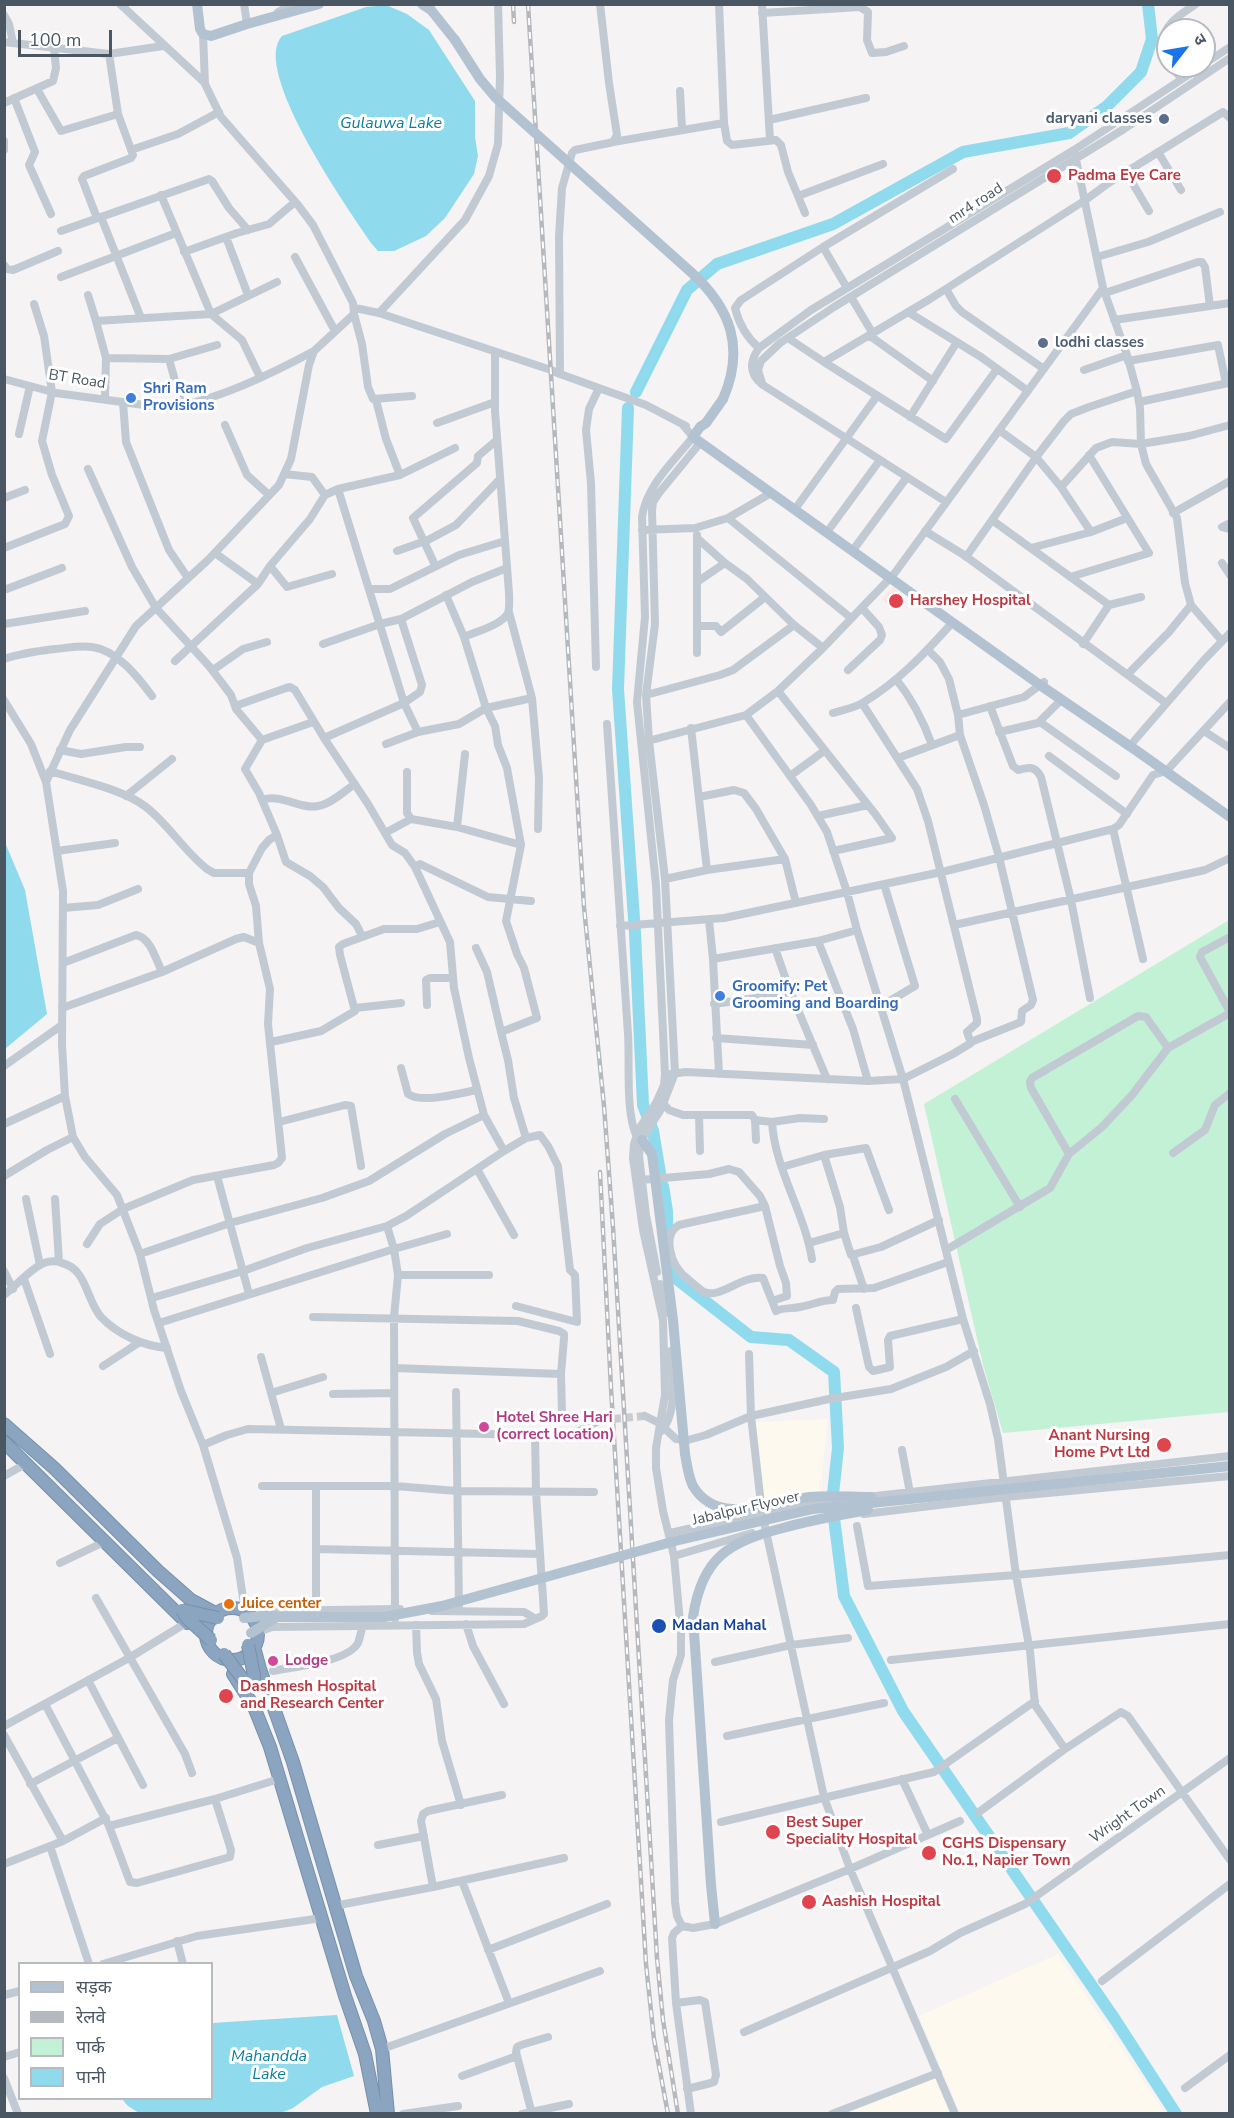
<!DOCTYPE html>
<meta charset="utf-8">
<style>
body{margin:0}
#map{position:relative;width:1234px;height:2118px;overflow:hidden;background:#f5f3f3;font-family:"Nunito Sans","Noto Sans Devanagari",sans-serif}
canvas{display:block}
.frame{position:absolute;inset:0;border:6px solid #4a5661;pointer-events:none}
.legend{position:absolute;left:18px;top:1962px;width:195px;height:138px;box-sizing:border-box;background:#fff;border:2px solid #b7bbc0;margin:0;padding:8px 10px;list-style:none;font-size:18px;color:#4a5661}
.legend li{display:flex;align-items:center;gap:12px;height:30px}
.legend b{width:30px;border:2px solid #b7bbc0}
.north{position:absolute;left:1156px;top:18px;width:60px;height:60px;box-sizing:border-box;background:#fff;border:2px solid #b7bbc0;border-radius:50%;rotate:59deg;font-size:16px;font-weight:700;line-height:24px;text-align:center;color:#4a5661}
.north::after{content:'';display:block;margin:auto;width:21px;height:27px;background:#1a73e8;clip-path:polygon(50% 0,100% 100%,50% 72%,0 100%)}
.scale{position:absolute;left:18px;top:30px;width:94px;height:27px;box-sizing:border-box;border:3px solid #4a5661;border-top:0;padding-left:8px;font-size:18px;line-height:21px;white-space:nowrap;color:#4a5661;-webkit-text-stroke:4px #fff;paint-order:stroke}
</style>
<div id="map">
<canvas width="1234" height="2118"></canvas>
<div class="frame"></div>
<ul class="legend">
<li><b style="height:8px;background:#b3c2d1"></b>सड़क</li>
<li><b style="height:8px;background:#b5b8bd"></b>रेलवे</li>
<li><b style="height:16px;background:#c3f1d5"></b>पार्क</li>
<li><b style="height:16px;background:#90daee"></b>पानी</li>
</ul>
<div class="north">उ</div>
<div class="scale">100 m</div>
</div>
<script>
const ctx = document.querySelector('canvas').getContext('2d');
ctx.lineJoin = 'round';
function paint(path, color) {
  ctx.fillStyle = color;
  ctx.fill(path, 'evenodd');
}
function trace(path, color, width, dash) {
  ctx.strokeStyle = color;
  ctx.lineWidth = width;
  ctx.lineCap = dash ? 'butt' : 'round';
  ctx.setLineDash(dash || []);
  ctx.stroke(path);
}
function label(font, color, halo, rows, align = 'center') {
  ctx.font = font + ' "Nunito Sans",sans-serif';
  ctx.lineWidth = 6;
  ctx.setLineDash([]);
  ctx.textBaseline = 'middle';
  ctx.strokeStyle = halo;
  ctx.fillStyle = color;
  for (const [text, x, y, turn = 0] of rows) {
    ctx.save();
    ctx.translate(x, y);
    ctx.rotate((+turn || 0) * Math.PI / 180);
    ctx.textAlign = isNaN(turn) ? turn : align;
    if (halo) ctx.strokeText(text, 0, 0);
    ctx.fillText(text, 0, 0);
    ctx.restore();
  }
}
const commercial = new Path2D(`
 M828,1419L820,1493L764,1503L754,1422Z
 M1058,1954L1165,2113H960L919,2016Z
 M936,2076L952,2114H839Z`);
const medical = new Path2D(`
 M893,587L904,597L893,609L882,599Z`);
const green = new Path2D(`
 M1229,920V1412L1003,1433L983,1365L924,1104Z`);
const water = new Path2D(`
 M386,5L407,14L429,30L475,101V137L478,156L474,174L445,218L426,236L394,251H378L371,243C349,210 250,70 282,36L366,7Z
 M4,840L25,890L47,1014L5,1049Z
 M337,2015L354,2076L322,2087L293,2108L281,2113H139L128,2106L122,2099L212,2098V2023Z`);
const river = new Path2D(`
 M636,392L687,290L717,264L833,224L963,152L1069,133L1106,107L1141,72L1152,39L1148,4
 M628,408L618,689L635,933L643,1105L653,1131L660,1173
 M663,1186L667,1211V1255L678,1280L751,1337L789,1340L834,1372L838,1448L832,1503L844,1596L903,1711L1116,2021L1176,2114`);
const minorTunnel = new Path2D(`
 M601,1420L645,1416`);
const minor = new Path2D(`
 M120,4L205,83
 M244,4L247,24
 M719,4L724,123
 M762,4L770,140
 M278,12L293,4
 M762,13L860,7L868,12L867,40L872,53L886,52L904,46
 M4,15L9,24L13,43
 M4,42L109,54L163,46
 M1168,58C1157,28 1172,20 1196,4
 M1204,64L1230,47
 M1172,66L1181,79
 M37,89L61,131L118,114
 M680,91L682,130
 M14,98L35,152L29,165L51,214
 M4,103L53,81L56,68L54,48
 M769,120L866,98
 M4,141V150
 M613,142L724,123L727,141L732,145L776,140L781,145L788,172L805,213
 M131,150L178,134L219,112
 M1158,152L1181,190
 M1126,172L1149,211
 M161,195L211,314L242,340L260,377
 M798,196L883,164
 M101,217L141,318
 M97,218L82,179L84,176L131,158L133,155L118,114L109,54
 M61,231L209,179L212,181L229,208L248,230
 M226,237L248,295
 M823,247L847,288
 M184,252L237,233L269,224L295,202
 M295,257L335,331
 M1097,257L1148,242L1220,212
 M4,265L7,269L13,270L58,251
 M61,277L176,233
 M1103,288L1127,355L1137,391L1140,408L1141,444L1146,464L1177,518L1185,583L1191,605L1169,632L1128,674
 M946,289L956,306L962,312L1044,369
 M1105,293L1198,262H1202L1205,267L1210,306
 M88,295L96,321
 M851,297L873,334
 M355,308L379,313L551,370L560,374L646,405L686,426
 M908,312L981,357L1028,391
 M379,313L465,220L489,176L498,144L500,76L498,4
 M354,314L362,344L368,387L373,399L412,396
 M1114,320L1230,303
 M870,336L933,381
 M788,338L824,362L946,439L997,369
 M759,348C746,337 739,324 735,308L741,300L823,247L953,169
 M106,358L169,359L217,345
 M169,359L182,406
 M1128,361L1218,345L1226,383
 M824,362L930,299L1084,201L1110,182L1223,112L1230,118
 M1084,370L1127,355
 M560,374L559,236L562,188L572,153L575,150L609,143L613,142L617,135L609,83L600,4
 M4,379L56,393L166,408C214,402 271,374 314,351
 M762,383L758,370L761,361L780,343L834,307L1124,129L1230,58
 M105,399L106,358L96,321L211,314L277,282
 M376,400L386,439L400,475
 M123,402L126,442L169,550L188,578
 M1139,402L1228,383
 M910,417L957,342
 M437,423L495,402
 M225,425L247,475L269,495
 M999,430L1036,457L1061,487L1091,532
 M19,434L30,386
 M88,469L132,567L156,608L209,666L231,695L236,709L262,740L245,769L259,793L277,835
 M284,474L312,477L325,495
 M1061,487L1096,448L1112,442L1141,444L1189,436L1230,425
 M338,489L404,703L418,732
 M4,498L25,490
 M946,502L763,385C749,374 749,362 759,348L811,310L1074,150L1202,66
 M798,505L877,396
 M1173,513L1230,481
 M728,518L851,618
 M992,520L1109,605L1083,644
 M1230,523L1222,527L1230,529
 M830,528L880,460
 M642,530L695,528L728,518L771,493
 M925,531L964,555L1166,703
 M697,535V653
 M697,538L725,563L747,579L794,625L823,648
 M856,546L907,477
 M4,548L65,524L69,516L52,475L42,441L52,392L44,336L34,304
 M1031,548L1091,532L1127,518
 M397,551L428,540L456,525L500,479
 M215,553L258,584
 M966,557L1037,456L1064,421L1071,414L1089,407L1137,391
 M1222,563L1230,575
 M435,565L413,518L477,463L478,456L497,440
 M270,566L287,587L332,574
 M1070,577L1149,553L1089,455
 M697,582L725,563
 M370,589H390L459,555L505,541
 M4,590L62,568
 M446,595L464,637L486,708L495,726L498,745L507,768L521,845L506,921L517,954L524,968L537,1018L501,1032L508,1060L514,1098L526,1138
 M1109,605L1141,597
 M1191,605L1222,641
 M509,612L532,698L539,778L538,829
 M4,624L85,611
 M698,626H716L721,632L765,597
 M464,637C475,632 502,625 508,613C510,608 509,599 509,593L495,411V352
 M323,644L380,624L401,619L472,582L507,568
 M928,650L940,662L949,679L958,715L960,735L984,805L999,857L1033,1000L1031,1005L1022,1011L1021,1022L971,1042
 M4,659C21,653 38,651 55,649C67,648 80,645 92,647C117,650 138,677 152,696
 M175,661L258,584L270,566L310,519L325,495L338,489L400,475L455,448
 M596,667L591,483L586,430L589,409L599,388
 M213,670L243,649L267,642
 M848,670L880,640L882,635L879,627L862,608
 M896,679C912,699 923,720 932,745
 M778,691L876,815L892,838L833,851
 M646,695L720,675L733,670L794,625
 M4,700L31,744L46,782L63,891L62,1045L65,1096L73,1137L85,1157L117,1195L140,1254L154,1310L181,1391L203,1445L237,1558L245,1611
 M235,706L286,688L290,687L295,690L324,738L368,804L392,845L405,853L415,867L450,942L454,988L469,1058L484,1115L504,1151
 M990,706L1013,766L1018,770C1030,767 1035,766 1041,777L1071,900L1090,998
 M833,713C843,710 855,708 864,702C898,682 926,652 952,623
 M746,715L811,805L827,832L847,892L857,930L903,1079L963,1319L990,1404L998,1439L1016,1575L1030,1651L1035,1705L1065,1749
 M958,715L1024,697L1044,682
 M1040,722L1116,776
 M607,724C613,827 621,930 628,1034C630,1063 625,1113 637,1137
 M691,728L707,870
 M1204,731L1230,748
 M999,732L1038,723L1061,700
 M324,738L404,703L420,692L422,685L401,619
 M262,740L313,722
 M1134,741L1204,660L1230,633
 M644,742L746,715L778,691L823,648L894,574L1103,288L1074,150
 M386,744L418,732L459,724L486,708L532,698
 M60,750L81,754L126,747H140
 M1049,756L1127,814
 M898,758L960,735
 M50,771C78,780 123,789 146,807C169,825 184,851 207,869L214,873H249
 M407,772V813L411,819L457,827L521,845
 M790,776L824,751
 M46,782L70,730L136,626L209,559L279,485L291,459L309,365L314,351L354,314L353,303L313,225L298,205L221,117L205,84L203,34
 M126,796L172,759
 M699,797L734,790L744,793L756,809L785,859L796,903
 M262,800C281,793 301,810 318,806C331,804 344,791 355,784
 M818,816L868,805
 M457,827L465,754
 M1113,829L1143,959
 M385,833L411,819
 M57,851L115,843
 M415,867L420,864L488,897L531,901
 M665,879L707,870L785,859
 M63,908L98,905L138,889
 M709,920L713,959L719,1074
 M954,925L1205,870L1230,858
 M620,926L724,918L946,871L1113,829L1119,825L1153,775L1166,771L1170,767L1230,702
 M1230,937L1202,952L1200,957L1230,1012
 M818,941L853,1029L868,1081
 M476,948L487,972L501,1032
 M775,948L790,991L827,1079
 M713,959L818,941L857,930
 M63,963L136,935C151,938 156,960 162,972
 M714,1004L791,993
 M427,1005L426,980L430,978H453
 M881,1006L915,986L884,884
 M62,1008L162,972L236,939L244,937L259,943
 M355,1008L401,1003
 M716,1038L813,1045
 M271,1042L321,1031L355,1011L340,955L339,947L343,944L384,929H417L440,922
 M4,1066L62,1025
 M401,1068L408,1094C422,1104 460,1093 477,1090
 M670,1074L686,1072L868,1081L903,1079L953,1054L971,1043L967,1032L977,1023V1019L928,821L917,789L862,703
 M955,1099L1020,1207
 M663,1103L669,1110L683,1115H752L755,1120L772,1122L800,1118L824,1119
 M699,1115L700,1151
 M755,1120L756,1140
 M279,1122L345,1105L351,1106L361,1166
 M772,1122C775,1170 804,1211 812,1259
 M4,1124L65,1096
 M1173,1153L1205,1130L1215,1105L1230,1093
 M1069,1154L1031,1088L1030,1082L1032,1078L1138,1016L1146,1017L1168,1048
 M824,1155L840,1207L844,1233L851,1255L881,1247L939,1220
 M782,1167L824,1155L866,1148L889,1210
 M477,1169L514,1235
 M4,1176L47,1150L73,1137
 M217,1176L249,1294
 M641,1180L709,1174L729,1169L739,1172L760,1196L765,1206L780,1266L786,1283L787,1296L772,1301
 M26,1199L40,1265
 M55,1199L59,1262
 M765,1206L679,1225C670,1230 668,1238 670,1249C672,1263 678,1272 689,1280C694,1284 699,1289 704,1292C721,1299 741,1275 763,1278L776,1311C785,1307 792,1309 800,1307C813,1305 820,1300 833,1300L835,1292L838,1289L874,1288L948,1262
 M387,1226L394,1249L398,1275L394,1317L395,1619
 M809,1243L844,1233
 M87,1244L100,1224L123,1209L193,1180L274,1165L278,1163L282,1158L268,1024L270,989L259,943L256,906L249,884V873L262,848L269,840L277,835L286,862L310,876L323,887L339,908L356,924L362,936
 M946,1250L1050,1188L1069,1154L1102,1127L1132,1095L1168,1048L1230,1013
 M140,1254L230,1223L322,1198L369,1181L445,1134L484,1115
 M853,1256L864,1289
 M4,1271L13,1289
 M657,1272L646,1215L639,1156L640,1145L644,1136L661,1109L675,1073L665,879L649,741L646,695L655,624L652,510L653,502L659,493L700,443
 M398,1275H489
 M24,1279L50,1354
 M660,1284L668,1313
 M4,1295C16,1286 31,1268 44,1263C50,1261 57,1261 62,1263C87,1269 86,1300 101,1317C118,1335 144,1346 167,1348
 M152,1298L243,1271L307,1248L387,1226L406,1216L504,1151L526,1138L540,1135L548,1146L558,1166L570,1270L575,1275L577,1322L516,1306
 M856,1308L869,1367L873,1371L890,1367L888,1340L890,1336L963,1319
 M313,1317L518,1321L559,1331L564,1334V1338L561,1374L562,1412L565,1416L583,1419L593,1423
 M159,1323L394,1249L447,1234
 M749,1354L751,1416L762,1513L824,1797L850,1869L955,2114
 M261,1357L281,1429
 M103,1366L140,1342
 M394,1368L561,1374
 M456,1392L459,1606
 M271,1393L323,1377
 M333,1394L394,1393
 M645,1416L659,1423L676,1439L688,1440L706,1435L751,1416L829,1399L891,1389L946,1367L974,1351
 M659,1433C679,1415 672,1376 671,1351
 M203,1445L227,1435L248,1429L535,1435L575,1433L601,1420
 M902,1450L910,1493
 M4,1476L27,1463
 M262,1486H395L457,1491L594,1492
 M316,1486V1610
 M867,1497L1230,1456
 M864,1514L1005,1497L1230,1476
 M857,1526L868,1586L1016,1575L1230,1555
 M670,1533L755,1514L838,1500
 M316,1549L539,1554
 M674,1556L752,1533
 M60,1563L104,1542
 M96,1598L185,1754L192,1773
 M262,1611L400,1609
 M432,1611L524,1612L534,1618
 M466,1624L473,1646L504,1704
 M416,1625L417,1652L419,1664L436,1699L442,1741L461,1805
 M261,1631L272,1627L524,1624L542,1616L544,1614L536,1492L535,1435
 M891,1660L1230,1624
 M715,1662L791,1645L848,1638
 M273,1671C292,1667 348,1662 358,1643C360,1638 361,1631 363,1625
 M88,1680L143,1785
 M45,1704L109,1826L130,1882L137,1883L230,1857L231,1850L215,1799
 M4,1726L129,1658L186,1623
 M4,1735L63,1841
 M727,1736L884,1703
 M902,1779L928,1835
 M30,1784L118,1738
 M979,1812L1065,1749L1121,1712L1128,1716L1230,1860
 M721,1822L934,1772L1035,1701
 M109,1826L215,1799L279,1779
 M378,1845L424,1836
 M50,1846L89,1964
 M4,1864L63,1841L106,1818
 M462,1881L509,2003
 M433,1887L421,1821L423,1814L428,1811L502,1795
 M334,1906L433,1887L564,1858
 M682,1926L677,1916L675,1902L669,1720L673,1680L681,1655V1633L674,1556L663,1511L656,1468V1448L665,1395L663,1320L643,1230L633,1158L634,1144L639,1129L656,1103L664,1085L665,1074L656,885L637,702L645,617L642,517C646,486 674,461 693,437L683,425
 M177,1941L183,1964
 M488,1950L607,1904
 M103,1964L197,1936L322,1918
 M1102,1981L1230,1884
 M4,1995L20,1991
 M676,2003L700,2000L705,2002L716,2075L714,2082L711,2083L687,2089
 M744,2032L930,1951L960,1933L1025,1904L1230,1758
 M382,2049L600,1971
 M4,2057L20,2052
 M462,2076L517,2056
 M4,2078L18,2114
 M1185,2088L1230,2055
 M403,2114L458,2106
 M522,2114L569,2104
 M532,2114L516,2052L517,2047L521,2045L548,2037
 M691,2114L676,2003L672,1938L674,1933L682,1926L693,1928L715,1924L850,1869L960,1821
 M832,2114L938,2073`);
const major = new Path2D(`
 M197,4L200,29L203,34L211,36L247,24L319,4
 M422,4L431,10L455,40
 M723,399L706,423L700,427L693,437L1040,685L1137,751L1230,817
 M642,1140L652,1154
 M711,1885L715,1924`);
const highway = new Path2D(`
 M4,1424L54,1468L158,1571L191,1600L217,1614
 M4,1442L187,1623
 M206 1634a26 26 0 1 1 52 0a26 26 0 1 1-52 0Z
 M254,1647L260,1669L293,1762L356,1976L374,2021L382,2049L388,2114
 M233,1674L254,1707L270,1747L345,1996L365,2054L377,2114`);
const rail = new Path2D(`
 M513,4L514,22
 M528,4L584,907L604,1106L613,1227L657,1958L663,2020L678,2114
 M600,1172L611,1388L646,1964L654,2039L668,2114`);
const majorBridge = new Path2D(`
 M455,40L480,79L496,98L692,273C731,309 745,348 723,399
 M652,1154L673,1320L685,1454C687,1464 688,1476 693,1486C718,1528 773,1501 810,1497C830,1495 851,1497 871,1497
 M244,1618L270,1615L277,1617H384L442,1606L675,1541L813,1509L1230,1466
 M251,1633L277,1617
 M711,1885L693,1617C702,1557 729,1542 783,1528C811,1520 840,1515 868,1510`);
const highwayBridge = new Path2D(`
 M182,1610L187,1618L211,1640
 M182,1610L218,1618
 M248,1645L254,1676L253,1688
 M224,1654L245,1682L253,1688`);
const markers = [
 [1164,119,6,"#5c6f8a"],
 [1054,176,8,"#e0444e"],
 [1043,343,6,"#5c6f8a"],
 [131,398,6,"#3f7fe0"],
 [896,601,8,"#e0444e"],
 [720,996,6,"#3f7fe0"],
 [484,1427,6,"#d1479c"],
 [1164,1445,8,"#e0444e"],
 [229,1604,6,"#e8710a"],
 [659,1626,8,"#1a4fb4"],
 [273,1661,6,"#d1479c"],
 [226,1696,8,"#e0444e"],
 [773,1832,8,"#e0444e"],
 [929,1853,8,"#e0444e"],
 [809,1902,8,"#e0444e"]
];
const serviceNames = [
 ["daryani classes",1152,119],
 ["lodhi classes",1055,343,"left"]
];
const healthNames = [
 ["Padma Eye Care",1068,176],
 ["Harshey Hospital",910,601],
 ["Anant Nursing",1150,1436,"right"],
 ["Home Pvt Ltd",1150,1453,"right"],
 ["Dashmesh Hospital",240,1687],
 ["and Research Center",240,1704],
 ["Best Super",786,1823],
 ["Speciality Hospital",786,1840],
 ["CGHS Dispensary",942,1844],
 ["No.1, Napier Town",942,1861],
 ["Aashish Hospital",822,1902]
];
const streetNames = [
 ["mr4 road",976,204,-33],
 ["BT Road",77,380,9],
 ["Jabalpur Flyover",746,1509,-13],
 ["Wright Town",1128,1815,-35]
];
const shopNames = [
 ["Shri Ram",143,389],
 ["Provisions",143,406],
 ["Groomify: Pet",732,987],
 ["Grooming and Boarding",732,1004]
];
const hotelNames = [
 ["Hotel Shree Hari",496,1418],
 ["(correct location)",496,1435],
 ["Lodge",285,1661]
];
const foodNames = [
 ["Juice center",241,1604]
];
const transitNames = [
 ["Madan Mahal",672,1626]
];
const waterNames = [
 ["Gulauwa Lake",391,124],
 ["Mahandda",269,2057],
 ["Lake",269,2075]
];
paint(commercial, '#fdf9ef');
paint(medical, '#fce8e6');
paint(green, '#c3f1d5');
paint(water, '#90daee');
trace(river, '#90daee', 12);
trace(minorTunnel, '#caccce', 8, [8, 4]);
trace(highway, '#7690ad', 14);
trace(minor, '#c1cad2', 8);
trace(major, '#b3c2d1', 10);
trace(highway, '#8ba5c1', 12);
trace(rail, '#b5b8bd', 4.5);
trace(rail, '#fff', 2, [7]);
trace(highwayBridge, '#7690ad', 14, []);
trace(majorBridge, '#b3c2d1', 10);
trace(highwayBridge, '#8ba5c1', 12);
for (const [x, y, r, color] of markers) {
  const dot = new Path2D();
  dot.arc(x, y, r, 0, 2 * Math.PI);
  ctx.fillStyle = color;
  ctx.fill(dot);
  trace(dot, '#fff', 2);
}
label('bold 15px', '#4e5e75', '#fff', serviceNames, 'right');
label('bold 15px', '#be3a42', '#fff', healthNames, 'left');
label('15px', '#4a5661', '#fff', streetNames);
label('bold 15px', '#366cbe', '#fff', shopNames, 'left');
label('bold 15px', '#b23c85', '#fff', hotelNames, 'left');
label('bold 15px', '#c56008', '#fff', foodNames, 'left');
label('bold 15px', '#164399', '#fff', transitNames, 'left');
label('italic 16px', '#0c7c9b', '#fff', waterNames);
</script>
